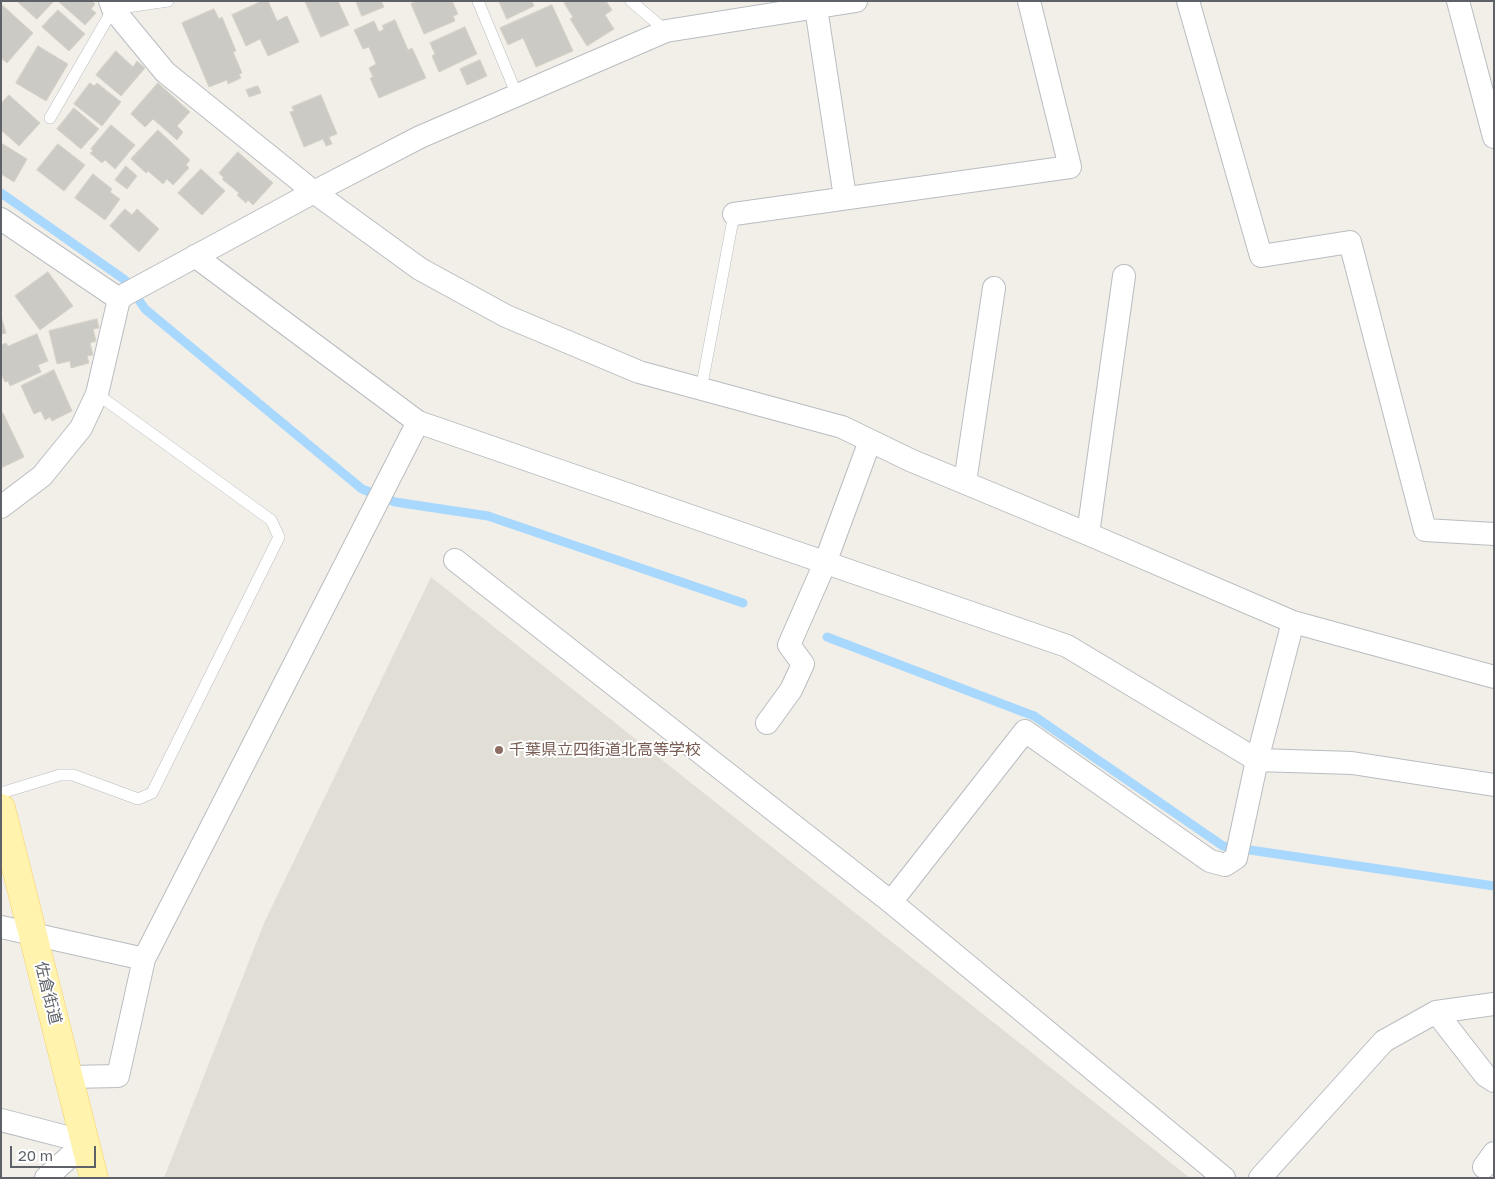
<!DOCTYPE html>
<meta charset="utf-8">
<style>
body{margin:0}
#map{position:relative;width:1495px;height:1179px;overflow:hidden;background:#f1efe7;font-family:"Golos Text",sans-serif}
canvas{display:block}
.frame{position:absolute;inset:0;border:2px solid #5e6268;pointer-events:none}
.scale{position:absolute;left:10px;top:1146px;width:86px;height:22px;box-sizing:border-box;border:2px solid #5e6268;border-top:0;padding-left:6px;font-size:15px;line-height:18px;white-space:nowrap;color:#5e6268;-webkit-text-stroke:4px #fff;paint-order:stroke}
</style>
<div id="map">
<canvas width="1495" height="1179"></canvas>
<div class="frame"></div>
<div class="scale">20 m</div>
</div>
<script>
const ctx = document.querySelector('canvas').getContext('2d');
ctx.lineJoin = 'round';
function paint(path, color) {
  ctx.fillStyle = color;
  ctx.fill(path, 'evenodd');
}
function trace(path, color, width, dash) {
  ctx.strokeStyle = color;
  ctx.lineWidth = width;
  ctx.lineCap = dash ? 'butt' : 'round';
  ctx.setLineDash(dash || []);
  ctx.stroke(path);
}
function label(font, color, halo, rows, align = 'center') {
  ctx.font = font + ' "Golos Text","Noto Sans JP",sans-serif';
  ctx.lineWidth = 4;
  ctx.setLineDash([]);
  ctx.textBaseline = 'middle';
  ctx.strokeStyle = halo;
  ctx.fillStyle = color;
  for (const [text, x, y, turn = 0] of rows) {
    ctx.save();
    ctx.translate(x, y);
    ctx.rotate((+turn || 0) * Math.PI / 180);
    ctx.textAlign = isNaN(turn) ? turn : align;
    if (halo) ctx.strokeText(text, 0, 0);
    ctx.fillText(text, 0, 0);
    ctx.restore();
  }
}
const education = new Path2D(`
 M431,577L1190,1178H164L264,923Z`);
const stream = new Path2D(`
 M1,193L125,280L145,309L362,489L395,502L488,516L743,603
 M827,637L1034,716L1223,846L1494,886`);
const building = new Path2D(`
 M17,1H54L37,19Z
 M60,1H92L95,4L91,9L96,13L85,25L59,2Z
 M262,1H268L277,21L287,16L299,42L268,56L260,39L246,46L232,15Z
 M305,1H338L349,25L321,37Z
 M356,1H381L384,7L362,16Z
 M417,1H452L458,14L453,16L455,21L424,34L411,4Z
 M499,1H532L534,6L507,19Z
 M567,1H606L612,10L605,15L614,29L587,46L570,19L573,17L564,3Z
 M1,4L33,33L7,63L1,58Z
 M552,5L573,51L536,67L523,38L508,45L500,28Z
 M214,9L219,19L222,17L236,51L233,52L242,73L239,74L241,78L228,84L227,80L209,87L182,23Z
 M58,10L85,34L69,51L42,27Z
 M395,20L408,50L412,48L426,78L379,98L370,78L373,77L369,68L376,64L369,47L363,49L354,30L374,21L379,32L384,29L382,26Z
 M465,27L477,54L439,72L432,56L435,54L430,43Z
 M38,46L68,64L46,101L16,83Z
 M116,51L133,67L137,61L145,68L121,96L96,75Z
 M480,60L487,76L467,85L460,69Z
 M90,83L94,86L97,83L121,102L102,126L74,104Z
 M158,83L190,112L177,126L183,132L177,140L153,119L145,127L131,114Z
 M258,86L261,93L249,97L246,90Z
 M9,95L40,123L19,146L1,130V104Z
 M321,95L337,134L329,137L332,144L326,146L323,139L304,147L290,112L294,111L292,107Z
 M74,108L99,129L81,149L57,129Z
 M111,125L135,145L115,169L105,160L102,163L90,153L93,151L91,149Z
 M158,130L190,160L186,165L189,168L173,185L167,179L163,184L148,171L146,173L131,159Z
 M1,143L27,159L14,182L1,174Z
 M58,144L85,165L64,191L37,170Z
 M238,152L273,183L253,205L248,200L246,203L237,195L239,193L222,179L224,178L219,173Z
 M126,166L137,176L127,189L115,180Z
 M201,169L225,191L202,215L178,193Z
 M93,174L112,189L110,192L120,199L105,220L75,198Z
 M125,209L132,215L137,209L159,229L139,252L110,226Z
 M48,272L73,306L40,330L15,296Z
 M1,316L6,333L1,334Z
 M97,319L99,328L93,329L96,341L90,343L93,355L87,356L89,363L71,368L70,361L57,364L49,331Z
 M37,334L48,361L38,365L41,372L10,386L8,381L5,382L1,374V345L6,343L8,346Z
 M54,370L72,411L52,421L50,417L45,420L41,411L34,414L21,386Z
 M3,413L24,457L1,468V414Z`);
const service = new Path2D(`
 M478,1L517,95
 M631,1L666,31
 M50,118L113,9L168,1
 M701,390L734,214
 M1,793L60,775H73L138,799L152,793L279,537L271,520L97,394`);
const minor = new Path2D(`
 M110,1L113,9L165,72L314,192L420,269L506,316L639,372L842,427L910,460L1088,534L1293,622L1494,677
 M1188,1L1261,256L1350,242L1425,530L1494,534
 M1458,1L1494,137
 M816,8L845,197
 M734,214L1070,167L1029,1
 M1,219L119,299
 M195,256L418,422L1067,646L1257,760L1352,763L1494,785
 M965,482L994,288
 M1,507L42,476L81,428L97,394L119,299L126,294L314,192L420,137L666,31L856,1
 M1088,534L1124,276
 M455,560L891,902L1224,1178
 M767,723L791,690L803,664L789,645L825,563L870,441
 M891,902L1025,731L1210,861L1225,865L1236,858L1257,760L1293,622
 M1,927L144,959
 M1436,1012L1485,1075L1494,1081
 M69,1077L118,1076L144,959L418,422
 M1,1120L86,1142
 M1484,1167L1494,1153
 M46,1178L86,1142
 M1260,1178L1384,1041L1436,1012L1494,1004`);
const primary = new Path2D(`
 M1,808L94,1178`);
const markers = [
 [499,750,5,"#8d6e63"]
];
const educationNames = [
 ["千葉県立四街道北高等学校",509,750]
];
const streetNames = [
 ["佐倉街道",48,993,76]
];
paint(education, '#e1ded5');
trace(stream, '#a9d8ff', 9);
paint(building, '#cccac4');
trace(building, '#d7d1c5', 1);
trace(service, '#b9bcc1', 12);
trace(minor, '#b9bcc1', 24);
trace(primary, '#face58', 29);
trace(service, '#fff', 11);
trace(minor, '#fff', 22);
trace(primary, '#fff3ae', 28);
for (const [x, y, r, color] of markers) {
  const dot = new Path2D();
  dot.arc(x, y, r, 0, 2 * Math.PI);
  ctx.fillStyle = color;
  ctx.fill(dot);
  trace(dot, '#fff', 2);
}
label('16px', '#785e54', '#fff', educationNames, 'left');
label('16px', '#5e6268', '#fff', streetNames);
</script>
